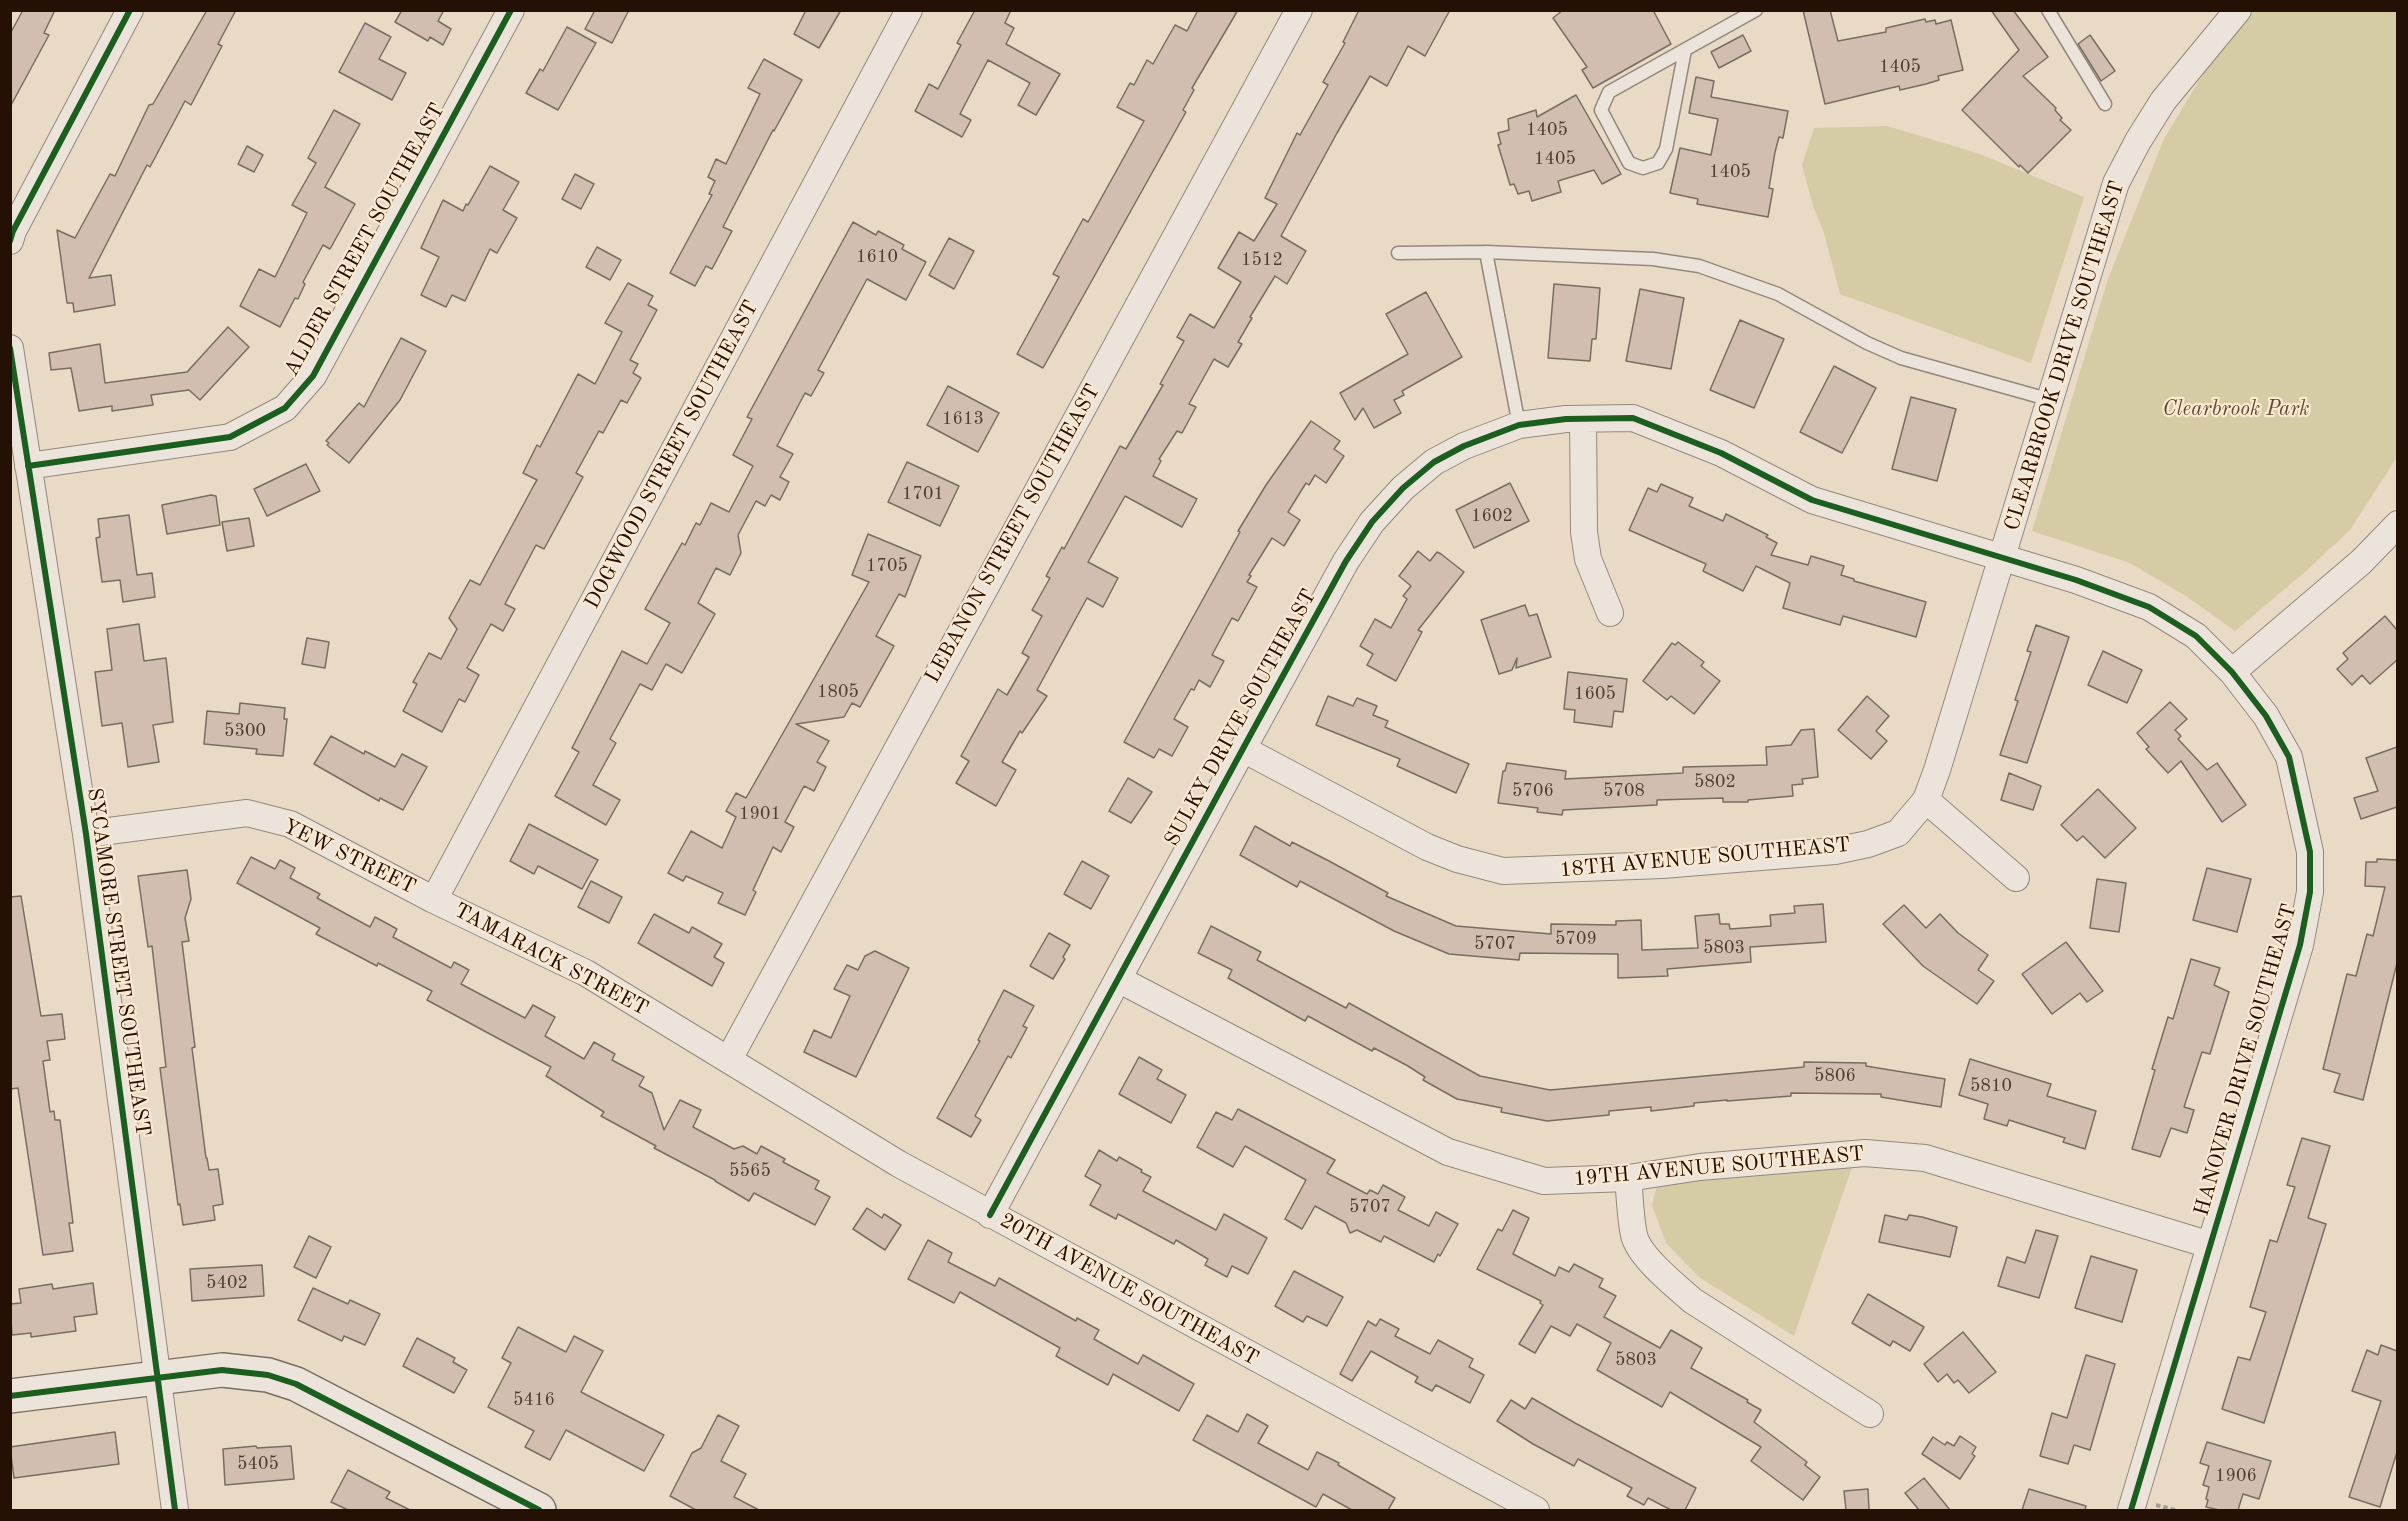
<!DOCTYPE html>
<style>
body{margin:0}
#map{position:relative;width:2408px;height:1521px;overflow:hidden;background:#e9dac6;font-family:"Old Standard TT",serif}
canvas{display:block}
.frame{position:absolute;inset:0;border:12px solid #251005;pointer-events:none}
</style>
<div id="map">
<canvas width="2408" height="1521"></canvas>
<div class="frame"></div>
</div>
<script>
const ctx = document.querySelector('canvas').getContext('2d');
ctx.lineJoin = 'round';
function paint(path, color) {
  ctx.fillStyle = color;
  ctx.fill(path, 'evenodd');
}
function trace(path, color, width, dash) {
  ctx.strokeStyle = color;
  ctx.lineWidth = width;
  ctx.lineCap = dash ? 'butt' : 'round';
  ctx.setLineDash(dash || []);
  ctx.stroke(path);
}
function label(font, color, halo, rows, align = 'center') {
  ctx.font = font + ' "Old Standard TT",serif';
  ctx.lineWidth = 4.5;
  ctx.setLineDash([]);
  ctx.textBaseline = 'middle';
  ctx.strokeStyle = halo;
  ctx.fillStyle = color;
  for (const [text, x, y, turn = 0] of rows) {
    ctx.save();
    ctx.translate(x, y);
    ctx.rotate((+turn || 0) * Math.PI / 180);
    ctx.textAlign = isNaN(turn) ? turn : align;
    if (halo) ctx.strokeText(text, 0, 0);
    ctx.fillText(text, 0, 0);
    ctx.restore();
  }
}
const green = new Path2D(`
 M2248,11H2397V457L2350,530L2305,572L2235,631L2189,598L2130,563L2032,531L2108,279L2164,139L2220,46Z
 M1887,126L1980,154L2084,197L2031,363L1840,294L1824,233L1813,206L1802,165L1814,128Z
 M1852,1167L1794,1336L1700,1278L1666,1243L1652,1205L1658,1182L1704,1172Z`);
const building = new Path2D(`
 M23,10H55L44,33L49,35L10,107V34Z
 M207,10H236L218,44L222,46L191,105L185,101L150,167L147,165L89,278L111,275L115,305L74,312L73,303H67L57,230L75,238L110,174L115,176L149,105L153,104Z
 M402,10H444L438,21L451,29L443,45L430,37L428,41L395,22Z
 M595,10H629L612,43L585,29Z
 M806,10H841L819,48L794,34Z
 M975,10H1011L1005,23L1014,28L1006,44L1060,74L1036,115L1018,105L1030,83L988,60L960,114L971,120L962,137L915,111L929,84L938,89L961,45L957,43Z
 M1198,10H1238L1192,88L1194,90L1183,110L1186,112L1043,368L1017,354L1059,277L1053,274L1082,221L1083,219L1088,222L1144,121L1117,107L1130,83L1134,85L1147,60L1153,64L1175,25L1187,31Z
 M1359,10H1450L1425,56L1408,46L1387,86L1370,76L1337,133L1281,236L1306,251L1287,284L1275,276L1250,317L1252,318L1238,342L1242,344L1228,367L1214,359L1189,404L1196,407L1182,433L1177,431L1159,459L1161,461L1153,476L1197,499L1182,527L1125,496L1088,562L1118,578L1103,607L1087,598L1037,690L1047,696L1022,733L1020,731L1002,762L1016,770L996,806L956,783L969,761L961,756L998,689L1007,695L1029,657L1022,653L1042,616L1032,610L1050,578L1046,576L1062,547L1064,549L1120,446L1126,449L1163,385L1160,384L1184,341L1177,337L1190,314L1214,328L1241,282L1218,268L1239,232L1254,241L1277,204L1265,198L1297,133L1300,135L1328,85L1323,82L1345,43L1343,42Z
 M1563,10H1653L1671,44L1593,88L1582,70L1587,67L1553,18Z
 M1803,10H1830L1838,41L1886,32V28L1925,19L1926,22L1935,20L1936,24L1951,20L1963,70L1938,76L1939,80L1926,84L1900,90L1899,86L1825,104Z
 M1991,10H2013L2048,57L2023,76L2056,108L2055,110L2062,118L2060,120L2071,130L2028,173L2020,165L2019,167L1962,110L2019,50Z
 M365,23L391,37L379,59L406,73L392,100L339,72Z
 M567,27L596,43L558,110L526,93L540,69L543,71Z
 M1743,35L1751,51L1719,68L1711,52Z
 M2090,35L2115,71L2101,81L2078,44Z
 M764,59L802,80L774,131L773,130L723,227L732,231L712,269L706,266L695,286L670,273L712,195L709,194L715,181L708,177L716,159L726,164L760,94L748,88Z
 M1696,77L1714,81L1711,97L1788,111L1783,138L1779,137L1775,152L1769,188L1773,189L1768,217L1697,204L1698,199L1670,193L1680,148L1711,155L1718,119L1689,113Z
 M1576,95L1621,174L1602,184L1594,170L1558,181L1561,192L1532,201L1529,191L1518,194L1514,184L1510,185L1506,171L1498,145L1501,144L1498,133L1509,130L1508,119L1536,110L1537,117Z
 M334,110L360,124L325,187L355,204L330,249L323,245L303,282L305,284L298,299L295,298L280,327L240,306L259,269L275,277L307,213L292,205L316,163L308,158Z
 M247,146L263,155L254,172L238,164Z
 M490,166L519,182L503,210L517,218L497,253L490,249L465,301L452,295L446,307L421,295L439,257L421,248L443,200L463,211L466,204L468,205Z
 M575,174L594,184L581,209L562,199Z
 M853,222L876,235L878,231L904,245L902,249L926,262L906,300L867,279L818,370L824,373L811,396L805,393L777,446L793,454L780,477L789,482L780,500L771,495L765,506L756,501L738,535L741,553L730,575L716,568L698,603L715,614L682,673L666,664L652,690L640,684L610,739L616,743L593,785L620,800L606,825L555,796L579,752L572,748L622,651L647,664L670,623L645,609L682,543L685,545L696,523L700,525L711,503L729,512L753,466L733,455L752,419L747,417Z
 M949,238L974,251L954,289L929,275Z
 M597,247L621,260L610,280L586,267Z
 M628,283L653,296L648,305L657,310L630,360L638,364L633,373L641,378L627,403L621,400L603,433L599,431L576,473L583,477L544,549L536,545L505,604L515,609L503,631L491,624L467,668L479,675L465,702L459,699L442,732L403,711L417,684L413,682L429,653L441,659L457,629L449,618L470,580L480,585L534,485L537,480L523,473L537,445L540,447L578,374L595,384L622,332L605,323Z
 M1554,284L1600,288L1596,339H1592L1590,361L1548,358Z
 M1640,289L1684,298L1671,369L1626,361Z
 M1426,292L1462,357L1402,391L1404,395L1394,400L1401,413L1374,428L1363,408L1355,420L1340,393L1408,354L1386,314Z
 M1740,320L1784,339L1754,408L1710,390Z
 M228,327L249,347L200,400L189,390L151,395L153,405L112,411V406L79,411L71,368L51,370L49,353L100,344L105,383L187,372Z
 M401,338L426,351L400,400L349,463L327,445L329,443L326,441L359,403L364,407Z
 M1834,366L1876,388L1842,453L1800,432Z
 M948,386L999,413L978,452L927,425Z
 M1911,397L1956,409L1937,481L1892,469Z
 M1311,421L1340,441L1334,449L1344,456L1326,483L1315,475L1309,485L1306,483L1288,512L1300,520L1284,546L1272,538L1249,575L1251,576L1247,582L1257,587L1238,621L1232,618L1212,655L1224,661L1210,687L1199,680L1194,690L1191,689L1174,719L1188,727L1172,756L1159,749L1154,758L1124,742L1240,532L1238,531L1266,485Z
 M907,462L959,486L940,526L888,502Z
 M306,464L320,491L267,516L254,489Z
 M1510,483L1529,521L1474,548L1456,510Z
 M1661,484L1693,498L1689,506L1723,521L1726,514L1768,535L1766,537L1777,543L1771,555L1808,565L1811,556L1844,566L1841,575L1854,579V581L1926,602L1916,637L1843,616L1840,625L1783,608L1790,583L1756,566L1743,591L1703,571L1706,564L1629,530L1648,488L1657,492Z
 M211,495L216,496L220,525L167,534L162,505Z
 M129,515L137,575L152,573L155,597L123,602L120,580L102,582L96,538L100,537L98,519Z
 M249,518L254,546L227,551L222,522Z
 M868,534L921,556L905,597L899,594L876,636L894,646L860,707L852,703L844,717L796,724L829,741L817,762L826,767L814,791L804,786L785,822L794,827L781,852L773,847L753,890L756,892L745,915L718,903L723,893L686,876L683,881L668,873L691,831L722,848L736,817L726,811L736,793L746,798L869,582L852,575Z
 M1418,551L1430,561L1437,552L1441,554L1464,572L1418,630L1422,632L1396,681L1367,665L1373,654L1360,646L1375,619L1391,628L1407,599L1403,596L1411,586L1399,576Z
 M1525,605L1529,616L1537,614L1551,657L1516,668L1517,658L1512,670L1499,674L1481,620Z
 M2385,616L2397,630V660L2370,684L2362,675L2352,685L2337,669L2348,659L2343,653Z
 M139,624L144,661L166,658L173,722L153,725L159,762L128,767L122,723L102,726L95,672L112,670L107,629Z
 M2036,625L2069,637L2027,763L2000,755L2018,701L2015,700L2031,652L2027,651Z
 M307,638L329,642L325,668L302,664Z
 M1678,642L1704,662L1701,666L1720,681L1694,714L1671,696L1667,700L1643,681L1672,643L1675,645Z
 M2103,651L2142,670L2127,703L2088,685Z
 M1568,672L1627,679L1623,712L1614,711L1612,727L1574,722L1575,710L1564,709Z
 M1328,696L1353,706L1357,698L1377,706L1373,715L1388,721L1385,727L1469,764L1456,793L1397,766L1400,759L1316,725Z
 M1867,696L1889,716L1876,731L1887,741L1871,759L1838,730Z
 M2170,702L2187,719L2175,730L2181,736L2178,739L2207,770L2217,763L2246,805L2222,822L2181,761L2168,773L2146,749L2149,747L2137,733Z
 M240,703L285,708L284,719H287L283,756L256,754L257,749L204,744L207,711L239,714Z
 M1814,729L1818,777L1802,779L1803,784L1792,785L1793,796L1748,800V802H1723V798L1657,800V805L1563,810L1562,815L1537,812L1538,808L1498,803L1503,771H1505L1507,763L1566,771L1565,779L1683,773V767L1767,765L1766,747L1791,745L1801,730Z
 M331,736L364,754L365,751L395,767L402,754L427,767L403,810L380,798L379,801L314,764Z
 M2397,747V807L2361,819L2354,798L2378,791L2366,758Z
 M2009,773L2041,786L2033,810L2001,800Z
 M1128,778L1152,792L1131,823L1109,811Z
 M2098,789L2136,828L2105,858L2083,836L2077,841L2061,825Z
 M529,824L598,860L582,889L538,866L534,874L510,861Z
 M1255,826L1290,846L1292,842L1329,861L1388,893L1386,896L1456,926L1551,934V924L1616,925V921L1641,920L1642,950L1698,948L1695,916L1719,914L1720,924H1729L1730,929L1771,926L1770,915L1795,913L1794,906L1823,904L1826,942L1750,947L1751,962L1667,969L1668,976L1618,978V954L1520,953L1519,960L1449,954L1394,931L1300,881L1297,887L1240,855Z
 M251,857L275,869L280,860L295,868L290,878L320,894L317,898L370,927L375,917L397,929L393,937L451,968L454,962L469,970L461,984L525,1018L533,1005L555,1017L545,1036L584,1059L594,1042L615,1054L612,1060L644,1077L639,1086L652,1093L664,1130L680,1100L701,1110L693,1127L734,1149L743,1146L757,1154L761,1146L785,1159L783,1162L819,1181L815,1189L830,1197L815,1225L754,1193L749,1201L715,1181V1180L654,1148L656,1146L601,1116L604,1112L546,1076L551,1067L427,1000L432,991L378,963L377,966L316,934L320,928L237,883Z
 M2377,859L2397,860V963L2363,1100L2334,1092L2340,1074L2323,1069L2347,974L2356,976L2367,934L2373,936L2385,887L2365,886L2366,862H2377Z
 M1082,861L1109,876L1091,909L1064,894Z
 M2207,868L2251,879L2237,932L2193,920Z
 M187,870L191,899L185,918L189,941L182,942L195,1047L192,1048L206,1158H207L209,1170L218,1169L223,1204L213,1206L215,1220L183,1225L180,1204L178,1205L160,1068L166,1067L152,946L148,947L138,876Z
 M2097,879L2126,883L2119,932L2090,928Z
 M591,881L622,897L609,923L578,907Z
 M21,896L41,1016L62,1014L65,1039L47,1041L50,1060L43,1061L50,1112L54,1111L55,1120H60L73,1223H69L73,1251L43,1255L18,1088L10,1089V897Z
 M1904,905L1926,928L1940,914L1958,933L1988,955L1978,970L1994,981L1977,1004L1923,966L1883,924Z
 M654,914L689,933L692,927L722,944L714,957L724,963L712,986L638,943Z
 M1211,926L1261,952L1257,960L1346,1008L1349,1003L1480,1076L1550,1090L1804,1067V1062L1866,1063V1066L1945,1079L1941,1107L1881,1097V1094L1791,1093V1096L1727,1101V1100L1694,1103V1106L1651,1111V1107L1609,1111V1115L1547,1121L1501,1112L1502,1108L1457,1099L1423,1080L1425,1077L1408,1066L1374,1048L1372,1051L1308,1016L1305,1021L1228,978L1232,970L1198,953Z
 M1049,933L1070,945L1063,957L1065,959L1053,979L1030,966Z
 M2066,942L2103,991L2087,1002L2080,993L2052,1014L2022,974Z
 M875,951L909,968L856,1077L804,1052L814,1030L831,1038L850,996L834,989L847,965L858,970L865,956Z
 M2191,959L2220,968L2214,985L2229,992L2210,1054L2202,1052L2184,1107L2194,1110L2187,1133L2171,1128L2160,1157L2132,1149L2155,1070L2152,1069L2168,1017L2173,1019Z
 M1004,990L1034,1006L1023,1026L1027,1028L1011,1058L1008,1056L975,1116L981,1120L971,1137L937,1118L980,1041L978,1040Z
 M1139,1057L1162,1070L1157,1079L1186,1095L1171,1123L1119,1094Z
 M1970,1059L2051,1084L2047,1096L2096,1111L2085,1149L2063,1142L2065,1138L2009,1120L2007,1126L1984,1119L1988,1104L1959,1095Z
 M1238,1109L1335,1160L1327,1173L1367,1194L1370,1190L1378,1194L1383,1185L1405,1197L1398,1210L1429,1226L1436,1212L1458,1224L1440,1256L1438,1254L1434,1262L1384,1236L1381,1242L1357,1230L1350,1233L1346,1223L1315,1206L1302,1229L1285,1219L1306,1180L1245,1146L1233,1167L1197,1147L1216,1112L1232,1120Z
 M2302,1138L2330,1146L2308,1218L2326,1224L2264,1423L2222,1409L2238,1357L2250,1360L2266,1312L2250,1307L2270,1240L2277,1242L2295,1187L2287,1185Z
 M1099,1150L1117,1161L1119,1157L1142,1170L1141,1172L1151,1177L1143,1191L1216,1230L1224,1214L1267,1238L1248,1274L1232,1266L1227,1277L1205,1265L1208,1259L1176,1240L1174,1244L1118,1214L1116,1219L1090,1205L1101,1185L1085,1176Z
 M867,1208L882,1218L884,1214L901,1225L885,1250L853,1229Z
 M1513,1210L1529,1218L1513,1254L1555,1276L1559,1267L1569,1272L1574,1264L1603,1279L1599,1287L1616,1296L1604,1317L1660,1348L1671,1330L1702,1348L1691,1368L1748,1400L1747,1402L1761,1410L1754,1422L1807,1462L1805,1465L1820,1477L1803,1500L1751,1461L1761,1447L1670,1392L1662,1407L1597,1370L1611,1343L1577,1324L1570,1336L1551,1326L1535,1353L1519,1344L1543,1305L1540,1303L1541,1301L1477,1269L1498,1229L1502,1231Z
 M1885,1215L1907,1220L1909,1215L1922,1217L1957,1227L1950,1257L1879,1242Z
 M2036,1230L2058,1236L2039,1298L1998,1286L2007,1257L2025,1263Z
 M309,1236L331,1247L316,1278L294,1267Z
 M928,1240L952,1253L948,1262L995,1286L999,1278L1076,1321L1077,1318L1099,1330L1094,1339L1138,1364L1143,1355L1194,1384L1179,1411L1113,1374L1108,1385L1056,1356L1060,1348L960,1292L954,1303L908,1279Z
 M2091,1256L2137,1270L2122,1322L2075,1308Z
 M262,1265L264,1296L192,1301L190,1269Z
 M1294,1271L1343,1297L1327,1326L1307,1316L1303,1322L1275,1306Z
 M93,1283L97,1314L74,1317L76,1331L31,1337V1333L12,1335L10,1304L21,1303L19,1289L52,1284L53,1289Z
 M313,1288L348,1304L350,1300L380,1314L365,1345L344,1336L342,1341L298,1320Z
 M1868,1294L1924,1327L1910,1351L1893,1341L1890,1346L1852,1323Z
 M1380,1319L1399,1329L1395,1336L1430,1354L1438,1340L1473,1359L1469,1367L1484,1375L1470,1403L1436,1385L1432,1391L1415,1382L1418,1377L1371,1351L1352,1381L1340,1374L1368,1321L1376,1326Z
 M518,1327L566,1352L574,1336L603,1351L581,1392L664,1435L644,1471L566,1430L550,1460L525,1447L534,1431L488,1407L511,1363L502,1358Z
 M1963,1332L1996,1372L1969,1393L1958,1380L1954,1383L1947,1374L1938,1382L1924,1364Z
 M417,1338L455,1358L453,1362L467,1370L454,1393L403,1366Z
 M2381,1345L2397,1351V1452L2380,1507L2349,1497L2381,1401L2352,1391L2367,1350L2378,1355Z
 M2086,1355L2115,1364L2090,1450L2074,1445L2068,1464L2040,1456L2052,1413L2067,1418Z
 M1532,1398L1575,1423L1696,1488L1685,1510H1671L1648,1498L1644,1505L1627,1496L1632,1488L1578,1459L1574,1466L1533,1444L1497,1421L1511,1400L1525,1409Z
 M1247,1414L1268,1426L1258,1443L1308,1470L1317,1452L1339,1463L1338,1465L1395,1498L1388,1510H1352L1323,1494L1316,1507L1193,1440L1207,1415L1238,1432Z
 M718,1415L739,1426L721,1461L746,1474L734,1497L759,1510H696L670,1496L692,1453L701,1448Z
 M115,1432L119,1464L14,1478L10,1447Z
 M1960,1436L1976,1447L1972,1454L1975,1456L1960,1479L1922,1454L1933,1437L1945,1445L1947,1442L1954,1446Z
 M2207,1442L2271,1461L2259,1499L2243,1494L2238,1510H2219L2206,1507L2208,1500L2206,1499L2209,1487L2203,1485L2209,1466L2200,1463Z
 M256,1446L257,1448L291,1446L294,1479L225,1485L223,1449Z
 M348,1470L390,1492L386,1498L410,1510H348L331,1502Z
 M1924,1478L1950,1510H1919L1905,1493Z
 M1868,1489L1869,1510H1846L1844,1491Z
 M2029,1489L2086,1506L2085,1510H2022Z`);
const path = new Path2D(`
 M2156,1505L2175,1510`);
const lane = new Path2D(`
 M2048,10L2105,104
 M1685,50L1666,149L1658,163L1643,168L1629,163L1601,110L1609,92L1756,10
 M1486,252L1519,425
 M1398,253L1486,252L1653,259L1699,266L1778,294L1867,343L1901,358L2051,400`);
const street = new Path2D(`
 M10,241L13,231L130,10
 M10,348L86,834L175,1510
 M1583,419L1584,532L1588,559L1610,613
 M28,466L230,437L285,408L313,376L511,10
 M2232,672L2361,562L2398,524
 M1243,749L1427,847L1457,859L1503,871L1662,865L1835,851L1868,844L1898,833L1926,800L1937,770L2116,183L2138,141L2163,101L2238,10
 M1926,800L2016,878
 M86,834L247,813L290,824L434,900L586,973L899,1164L1536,1510
 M434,900L909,10
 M1118,979L1448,1152L1544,1181L1628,1178L1700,1167L1865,1153L1925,1158L2210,1245
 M729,1059L1299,10
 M1628,1178C1630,1196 1630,1217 1634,1235C1639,1257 1676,1286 1693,1301L1870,1414
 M990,1215L1252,732L1346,561L1372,522L1403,488L1434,462L1464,446L1519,425L1566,419L1633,418L1721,453L1812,500L2076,580L2149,607L2196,636L2232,672L2266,716L2289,757L2310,852V892L2300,945L2131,1510`);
const secondary = new Path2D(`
 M10,1396L222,1370L268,1375L296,1384L539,1510`);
const cycleway = new Path2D(`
 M10,241L13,231L130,10
 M10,348L86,834L175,1510
 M28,466L230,437L285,408L313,376L511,10
 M990,1215L1252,732L1346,561L1372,522L1403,488L1434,462L1464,446L1519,425L1566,419L1633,418L1721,453L1812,500L2076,580L2149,607L2196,636L2232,672L2266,716L2289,757L2310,852V892L2300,945L2131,1510
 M10,1396L222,1370L268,1375L296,1384L539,1510`);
const numberNames = [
 ["1405",1900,67],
 ["1405",1547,130],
 ["1405",1555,159],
 ["1405",1730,172],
 ["1610",877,257],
 ["1512",1262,260],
 ["1613",963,419],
 ["1701",923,494],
 ["1602",1492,516],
 ["1705",887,566],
 ["1805",838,692],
 ["1605",1595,694],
 ["5300",245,731],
 ["5802",1715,782],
 ["5706",1533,791],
 ["5708",1624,791],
 ["1901",760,814],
 ["5709",1576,939],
 ["5707",1495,944],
 ["5803",1724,948],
 ["5806",1835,1076],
 ["5810",1991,1086],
 ["5565",750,1171],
 ["5707",1370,1207],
 ["5402",227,1283],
 ["5803",1636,1360],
 ["5416",534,1400],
 ["5405",258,1464],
 ["1906",2236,1476]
];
const streetNames = [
 ["ALDER STREET SOUTHEAST",365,240,-61],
 ["CLEARBROOK DRIVE SOUTHEAST",2065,356,-73],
 ["DOGWOOD STREET SOUTHEAST",672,455,-62],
 ["LEBANON STREET SOUTHEAST",1013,534,-61],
 ["SULKY DRIVE SOUTHEAST",1241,718,-61],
 ["YEW STREET",349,857,26],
 ["18TH AVENUE SOUTHEAST",1705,858,-5],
 ["TAMARACK STREET",551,960,28],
 ["SYCAMORE STREET SOUTHEAST",118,962,82],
 ["HANOVER DRIVE SOUTHEAST",2246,1060,-74],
 ["19TH AVENUE SOUTHEAST",1719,1167,-5],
 ["20TH AVENUE SOUTHEAST",1129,1290,29]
];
const parkNames = [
 ["Clearbrook Park",2236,409]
];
paint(green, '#d5cba4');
paint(building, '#d1beb1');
trace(building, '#786d61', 1.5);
trace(lane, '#93887c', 15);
trace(street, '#93887c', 28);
trace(secondary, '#786d61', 36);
trace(path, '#a59d94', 4, [4.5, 3]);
trace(lane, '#ece4da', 12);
trace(street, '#ece4da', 26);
trace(secondary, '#ece4da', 33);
trace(cycleway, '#1b5e20', 6);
label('18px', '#503c30', null, numberNames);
label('21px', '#251005', '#fae9d0', streetNames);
label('italic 21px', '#5d4d33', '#fae9d0', parkNames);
</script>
